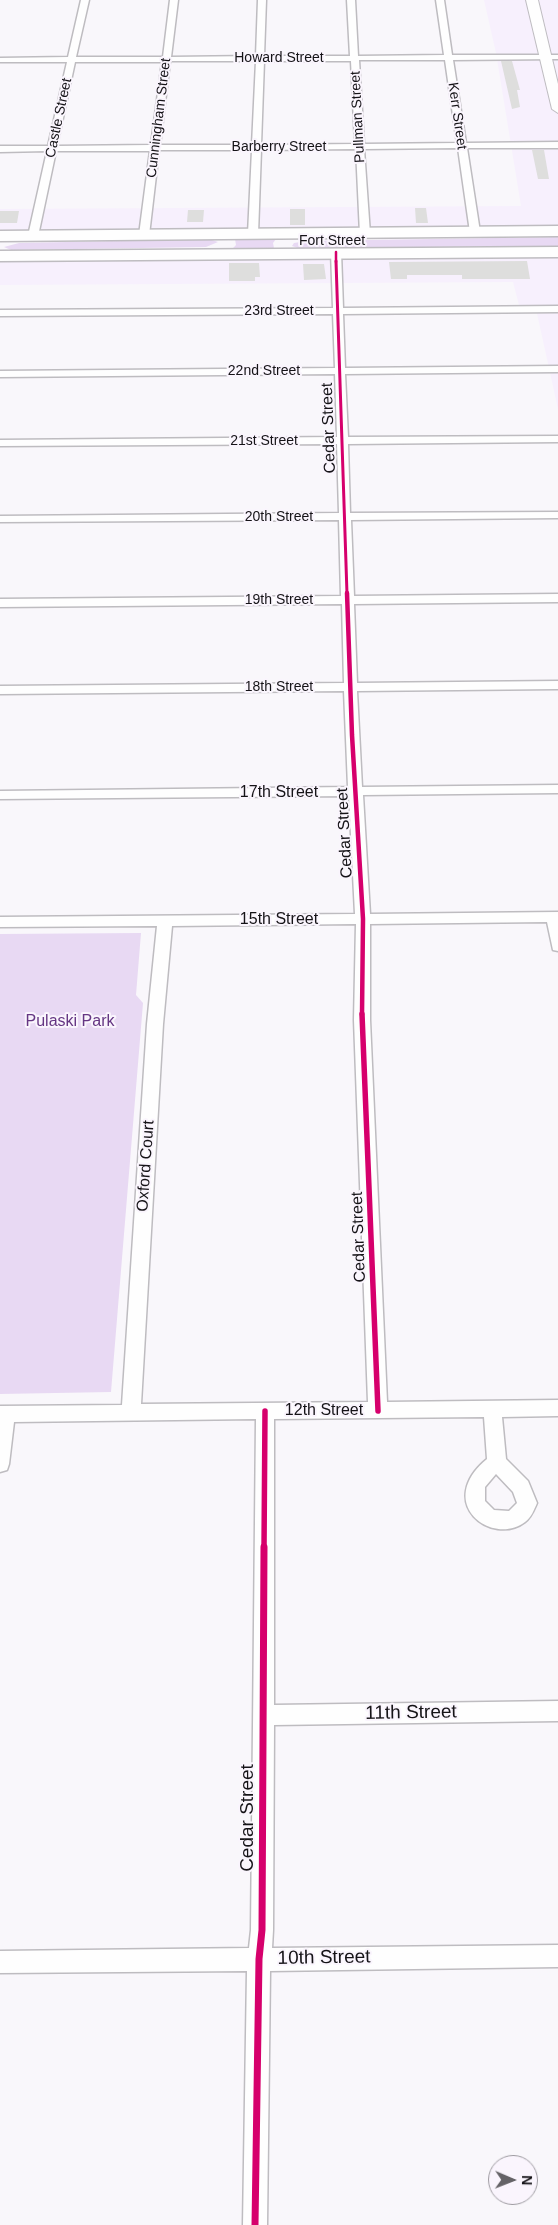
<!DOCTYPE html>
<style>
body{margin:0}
#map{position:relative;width:558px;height:2225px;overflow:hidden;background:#f9f7fb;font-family:Arial,sans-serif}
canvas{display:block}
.north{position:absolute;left:488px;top:2155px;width:50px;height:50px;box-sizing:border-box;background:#faf5fd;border:1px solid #9e9ba1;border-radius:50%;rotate:91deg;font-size:14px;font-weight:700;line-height:20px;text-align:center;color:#151317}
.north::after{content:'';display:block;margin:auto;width:18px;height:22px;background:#656367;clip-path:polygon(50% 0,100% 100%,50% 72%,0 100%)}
</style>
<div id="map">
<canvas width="558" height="2225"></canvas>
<div class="north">N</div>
</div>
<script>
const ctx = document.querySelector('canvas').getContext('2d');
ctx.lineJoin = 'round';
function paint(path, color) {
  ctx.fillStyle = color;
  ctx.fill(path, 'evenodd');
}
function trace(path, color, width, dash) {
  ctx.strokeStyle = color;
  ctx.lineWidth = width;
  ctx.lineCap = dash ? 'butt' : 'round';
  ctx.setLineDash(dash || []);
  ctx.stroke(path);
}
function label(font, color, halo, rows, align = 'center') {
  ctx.font = font + ' Arial,sans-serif';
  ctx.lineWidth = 4;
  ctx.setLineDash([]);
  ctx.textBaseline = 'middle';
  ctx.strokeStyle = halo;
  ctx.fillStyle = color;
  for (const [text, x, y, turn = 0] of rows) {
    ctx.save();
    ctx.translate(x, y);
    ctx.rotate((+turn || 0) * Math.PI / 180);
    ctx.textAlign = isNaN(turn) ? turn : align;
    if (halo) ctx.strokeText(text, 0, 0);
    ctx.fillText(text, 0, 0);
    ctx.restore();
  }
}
const built = new Path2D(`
 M484,0H558V231L0,236V209L521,206L496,53Z
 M558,252V409L536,309H520L513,282L0,285V256Z`);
const green = new Path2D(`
 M558,237V246L298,248L292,246L294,243L307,241Z
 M235,239H276L273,243L274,248H233L236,245Z
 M161,240H212L218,242L206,247L11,250L4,247L19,243Z
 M141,933L136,995L143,1003L111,1392L0,1394V934Z`);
const building = new Path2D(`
 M501,61H512L520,90H517L520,107L512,109Z
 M532,150H544L549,179H538Z
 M415,208H426L428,223H416Z
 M290,209H305V225H290Z
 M188,210H204L203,222H187Z
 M0,211H19L17,223H0Z
 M527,261L530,279H462V275H407V279H391L389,262Z
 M229,263H259L260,277H255V281H229Z
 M303,264H324L326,279L304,280Z`);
const minor = new Path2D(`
 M81,0H89L76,57H163L170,0H178L171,57L256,56L258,0H266L264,56H350L347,0H355L358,56L444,55L436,0H444L452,55H558V59L453,60L466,143L558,142V148H467L480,232L475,235L470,232L458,148L364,149L370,234L365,237L360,234L356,149L261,150L258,234L253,237L248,234L252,150H159L149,235L144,238L139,235L150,151H56L38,236L33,239L30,238L28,236L47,151L0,152V146H48L67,62H0V58L68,57ZM359,60H445L457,143L364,144ZM170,61H256L252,145H160ZM264,61H351L355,144L261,145ZM75,62H162L151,145L57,146Z
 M336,249L341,252L343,308L558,306V312L343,314L345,368L558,366V372L345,374L348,437L558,436V442L348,444L350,513L558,512V518L351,520L354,596L558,594V602L354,604L357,683L558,681V689L357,691L362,787L558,785V793L363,795L370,914L558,912V951L553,950L547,922L370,924V1020L387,1402L558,1400V1416L502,1417L506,1459L528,1481L537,1503C534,1510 531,1518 525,1522C492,1547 434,1503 487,1459L484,1417L274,1419V1705L558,1701V1721L274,1725L273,1930L272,1948L558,1945V1967L270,1971L267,2225H243L247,1971L0,1973V1951L249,1948L251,1930L256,1419L14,1422L9,1464L7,1470L0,1472V1406L122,1405L147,1024L157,926L0,927V917L355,914L349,796L0,799V791L348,787L344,691L0,694V686L344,683L342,604L0,607V599L341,596L339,520L0,522V516L339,513L337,444L0,446V440L337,437L335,374L0,377V371L335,368L333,314L0,316V310L333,308L331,252ZM356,924L354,1020L368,1402L141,1404L163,1024L172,926ZM496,1474L513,1492L517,1503L509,1511L494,1510L485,1501V1487Z`);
const secondary = new Path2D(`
 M526,0H538L558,84V113L552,109Z`);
const primary = new Path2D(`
 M558,226V236L0,241V231Z
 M558,247V257L0,261V251Z`);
const cyclewayFar4 = new Path2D(`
 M336,252V262`);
const cyclewayFar3 = new Path2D(`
 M336,261L347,594`);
const cyclewayFar2 = new Path2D(`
 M347,593L352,735L363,919L362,1015`);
const cyclewayFar1 = new Path2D(`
 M362,1014L378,1411
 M264,1549L265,1411`);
const cycleway = new Path2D(`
 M255,2225L259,1959L262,1930L264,1547`);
const farStreetnames = [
 ["Howard Street",279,58],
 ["Kerr Street",457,116,82],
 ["Pullman Street",358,117,-93],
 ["Castle Street",59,118,-78],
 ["Cunningham Street",159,118,-83],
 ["Barberry Street",279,147],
 ["Fort Street",332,241],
 ["23rd Street",279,311],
 ["22nd Street",264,371],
 ["21st Street",264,441],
 ["20th Street",279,517],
 ["19th Street",279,600],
 ["18th Street",279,687]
];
const streetNames = [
 ["Cedar Street",329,428,-92],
 ["17th Street",279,793],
 ["Cedar Street",345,833,-93],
 ["15th Street",279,920],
 ["Oxford Court",146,1166,-86],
 ["Cedar Street",359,1237,-92],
 ["12th Street",324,1411]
];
const parkNames = [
 ["Pulaski Park",70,1022]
];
const nearStreetnames = [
 ["11th Street",411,1713,-1],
 ["Cedar Street",248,1818,-90],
 ["10th Street",324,1958,-1]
];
paint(built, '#f7f0fd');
paint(green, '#e8d9f3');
paint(building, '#dededd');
trace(minor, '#bebcc0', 3);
trace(secondary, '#bebcc0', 2);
trace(primary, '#bebcc0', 3);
paint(minor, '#fefefe');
paint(secondary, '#fefefe');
paint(primary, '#fefefe');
trace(cyclewayFar4, '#d6006c', 2.5);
trace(cyclewayFar3, '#d6006c', 3);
trace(cyclewayFar2, '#d6006c', 4.5);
trace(cyclewayFar1, '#d6006c', 5.5);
trace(cycleway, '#d6006c', 7);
label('14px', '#151317', '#faf5fd', farStreetnames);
label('16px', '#151317', '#faf5fd', streetNames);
label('16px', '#653683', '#faf5fd', parkNames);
label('19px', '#151317', '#faf5fd', nearStreetnames);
</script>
